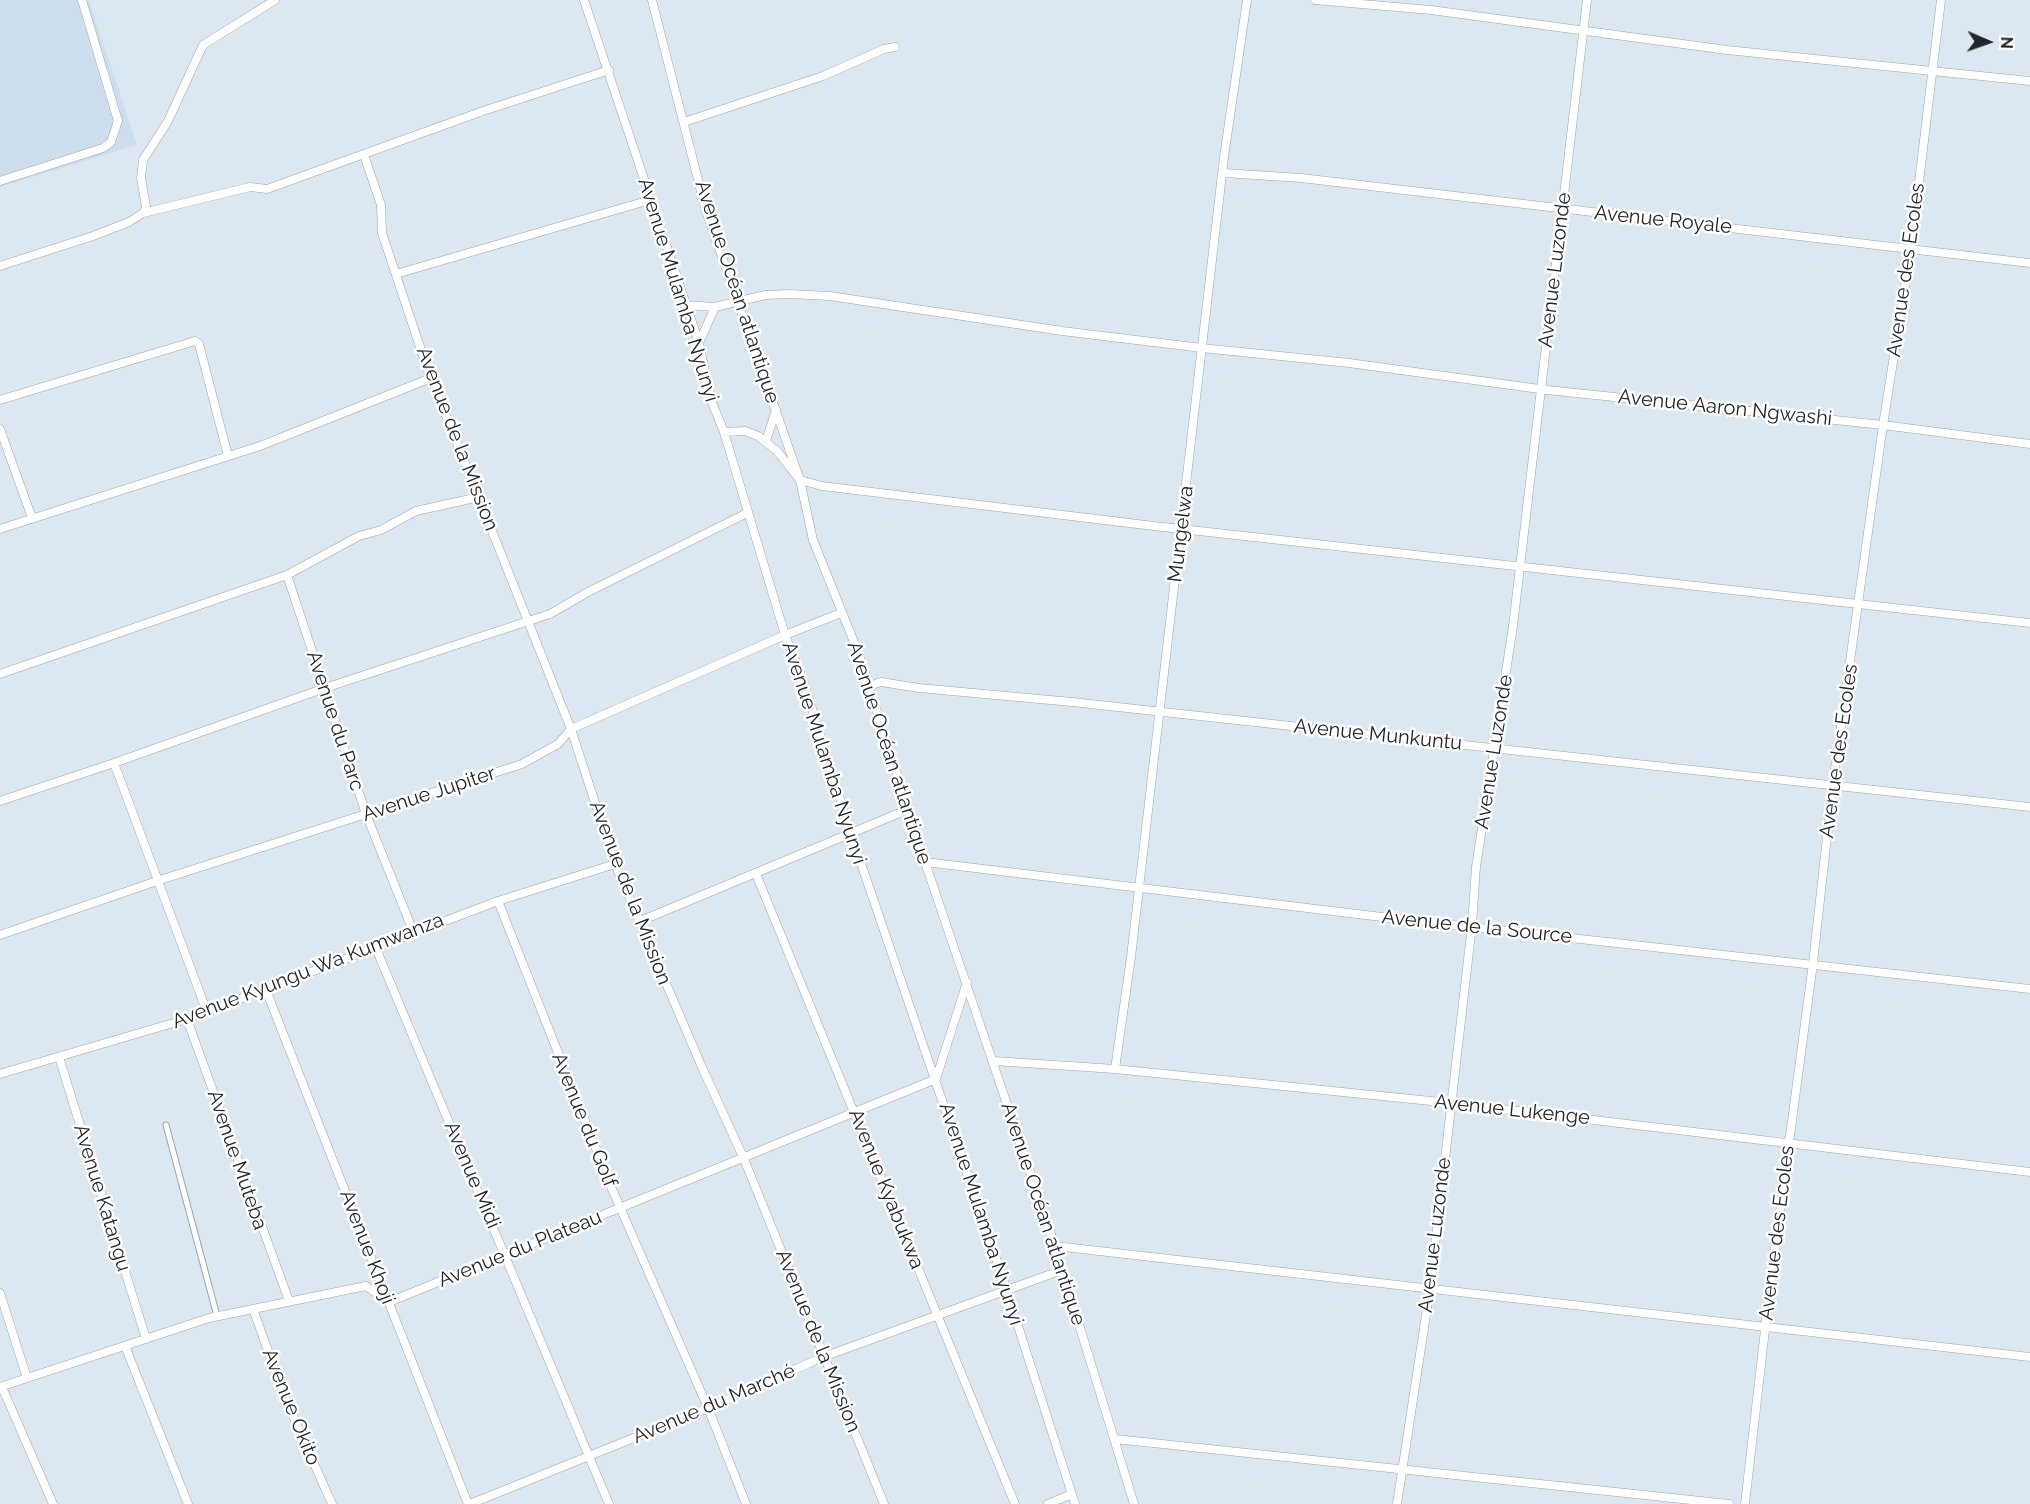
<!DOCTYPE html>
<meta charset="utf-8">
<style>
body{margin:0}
#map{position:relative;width:2030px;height:1504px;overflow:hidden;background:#dce8f1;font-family:Raleway,sans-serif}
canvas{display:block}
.north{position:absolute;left:1958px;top:12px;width:60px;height:60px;-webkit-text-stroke:4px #fff;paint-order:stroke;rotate:92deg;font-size:16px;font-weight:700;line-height:24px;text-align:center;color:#212529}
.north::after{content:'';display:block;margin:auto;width:21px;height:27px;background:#212529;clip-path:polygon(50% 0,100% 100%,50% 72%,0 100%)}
</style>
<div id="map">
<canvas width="2030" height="1504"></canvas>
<div class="north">N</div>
</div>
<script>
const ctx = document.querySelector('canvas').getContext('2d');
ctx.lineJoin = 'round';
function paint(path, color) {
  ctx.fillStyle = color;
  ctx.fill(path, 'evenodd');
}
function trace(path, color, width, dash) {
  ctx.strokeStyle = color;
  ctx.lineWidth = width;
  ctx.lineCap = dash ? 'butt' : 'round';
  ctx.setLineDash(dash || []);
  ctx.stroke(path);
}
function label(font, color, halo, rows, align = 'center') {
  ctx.font = font + ' Raleway,sans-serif';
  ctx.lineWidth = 5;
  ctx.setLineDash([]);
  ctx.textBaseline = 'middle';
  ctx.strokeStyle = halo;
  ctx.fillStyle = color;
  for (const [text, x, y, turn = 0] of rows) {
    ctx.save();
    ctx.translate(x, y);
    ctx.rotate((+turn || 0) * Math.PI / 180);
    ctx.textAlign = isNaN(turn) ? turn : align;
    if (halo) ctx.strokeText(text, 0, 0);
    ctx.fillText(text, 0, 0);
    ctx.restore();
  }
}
const built = new Path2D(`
 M0,0H89L137,145L0,187Z`);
const pedestrian = new Path2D(`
 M166,1125L217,1316`);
const minor = new Path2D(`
 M584,0L699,343L711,400L724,432L785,635L804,683L851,834L1003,1279L1075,1504
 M652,0L706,211L800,480L813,540L858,652L925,862L1055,1246L1134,1504
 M1315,0L1431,10L1727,50L2030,81
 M684,122L823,76L884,49L895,47
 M364,155L381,205L382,233L427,368L571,729L615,864L701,1065L744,1159L884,1504
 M1224,173L1301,178L2030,263
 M0,181L103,148L111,142L118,121L82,0
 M143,213L250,187L267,189L483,111L609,70
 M0,266L93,236L129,222L143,213L146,207L141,178L143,160L168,121L203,45L275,0
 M396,274L650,200
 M685,305L715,307L765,295L789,294L830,296L1062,331L1202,348L1349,363L1547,390L1883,425L2030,444
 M699,343L715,307
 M0,400L195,341L199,344L228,456
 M0,429L32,518
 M724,432L745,431L758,436L777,451L800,480L822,486L1154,526L2030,623
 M766,441L776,410
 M0,529L260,446L431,378
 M287,575L366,814L413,931
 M0,674L287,575L359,536L381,530L416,511L479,497
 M869,686L881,682L919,688L1072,702L2030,807
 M114,763L325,688L550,614L588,592L747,513
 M0,801L114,763L207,1012
 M925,862L1382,917L2030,989
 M756,874L1015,1504
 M498,901L612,1189L708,1408L746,1504
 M638,922L909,809
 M0,935L160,880L522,764L558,744L571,729L785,635L841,613
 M375,946L609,1504
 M266,990L468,1504
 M187,1019L289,1301
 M59,1057L146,1339
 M994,1061L1115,1069L1451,1103L2030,1172
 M1115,1069L1131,957L1224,157L1247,0
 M0,1074L187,1019L498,901L615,864
 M1055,1246L2030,1357
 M0,1293L27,1378
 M253,1309L285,1398L332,1504
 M125,1346L188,1504
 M0,1387L209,1318L366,1286L389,1302L936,1079L967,982
 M2,1387L53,1504
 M1115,1439L1729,1504
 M470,1504L708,1408L823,1357L1062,1270
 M1048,1504L1072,1494
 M1397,1504L1430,1289L1472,925L1476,867L1513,626L1587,0
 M1745,1504L1770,1286L1813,963L1833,783L1883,425L1911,248L1941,0`);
const streetNames = [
 ["Avenue Royale",1663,220,6],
 ["Avenue Luzonde",1555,270,-83],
 ["Avenue des Ecoles",1906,270,-82],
 ["Avenue Mulamba Nyunyi",678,290,73],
 ["Avenue Océan atlantique",737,292,72],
 ["Avenue Aaron Ngwashi",1725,408,6],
 ["Avenue de la Mission",457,439,69],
 ["Mungelwa",1181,534,-83],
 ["Avenue du Parc",335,721,72],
 ["Avenue Munkuntu",1378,735,6],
 ["Avenue des Ecoles",1839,751,-82],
 ["Avenue Luzonde",1494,752,-81],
 ["Avenue Mulamba Nyunyi",824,753,72],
 ["Avenue Océan atlantique",889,753,72],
 ["Avenue Jupiter",429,794,-18],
 ["Avenue de la Mission",630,893,69],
 ["Avenue de la Source",1477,927,6],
 ["Avenue Kyungu Wa Kumwanza",308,971,-21],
 ["Avenue Lukenge",1512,1110,6],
 ["Avenue du Golf",584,1120,68],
 ["Avenue Muteba",237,1160,71],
 ["Avenue Midi",472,1175,67],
 ["Avenue Kyabukwa",886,1189,68],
 ["Avenue Katangu",102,1198,73],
 ["Avenue Mulamba Nyunyi",981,1214,72],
 ["Avenue Océan atlantique",1043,1214,72],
 ["Avenue des Ecoles",1777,1233,-83],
 ["Avenue Luzonde",1435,1235,-83],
 ["Avenue Khoji",367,1247,69],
 ["Avenue du Plateau",520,1249,-22],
 ["Avenue de la Mission",818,1341,68],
 ["Avenue du Marché",714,1404,-23],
 ["Avenue Okito",291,1407,68]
];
paint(built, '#cddfee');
trace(pedestrian, '#9aa6ae', 7);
trace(minor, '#9aa6ae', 9);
trace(pedestrian, '#fff', 5);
trace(minor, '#fff', 8);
label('20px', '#212529', '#fff', streetNames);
</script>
